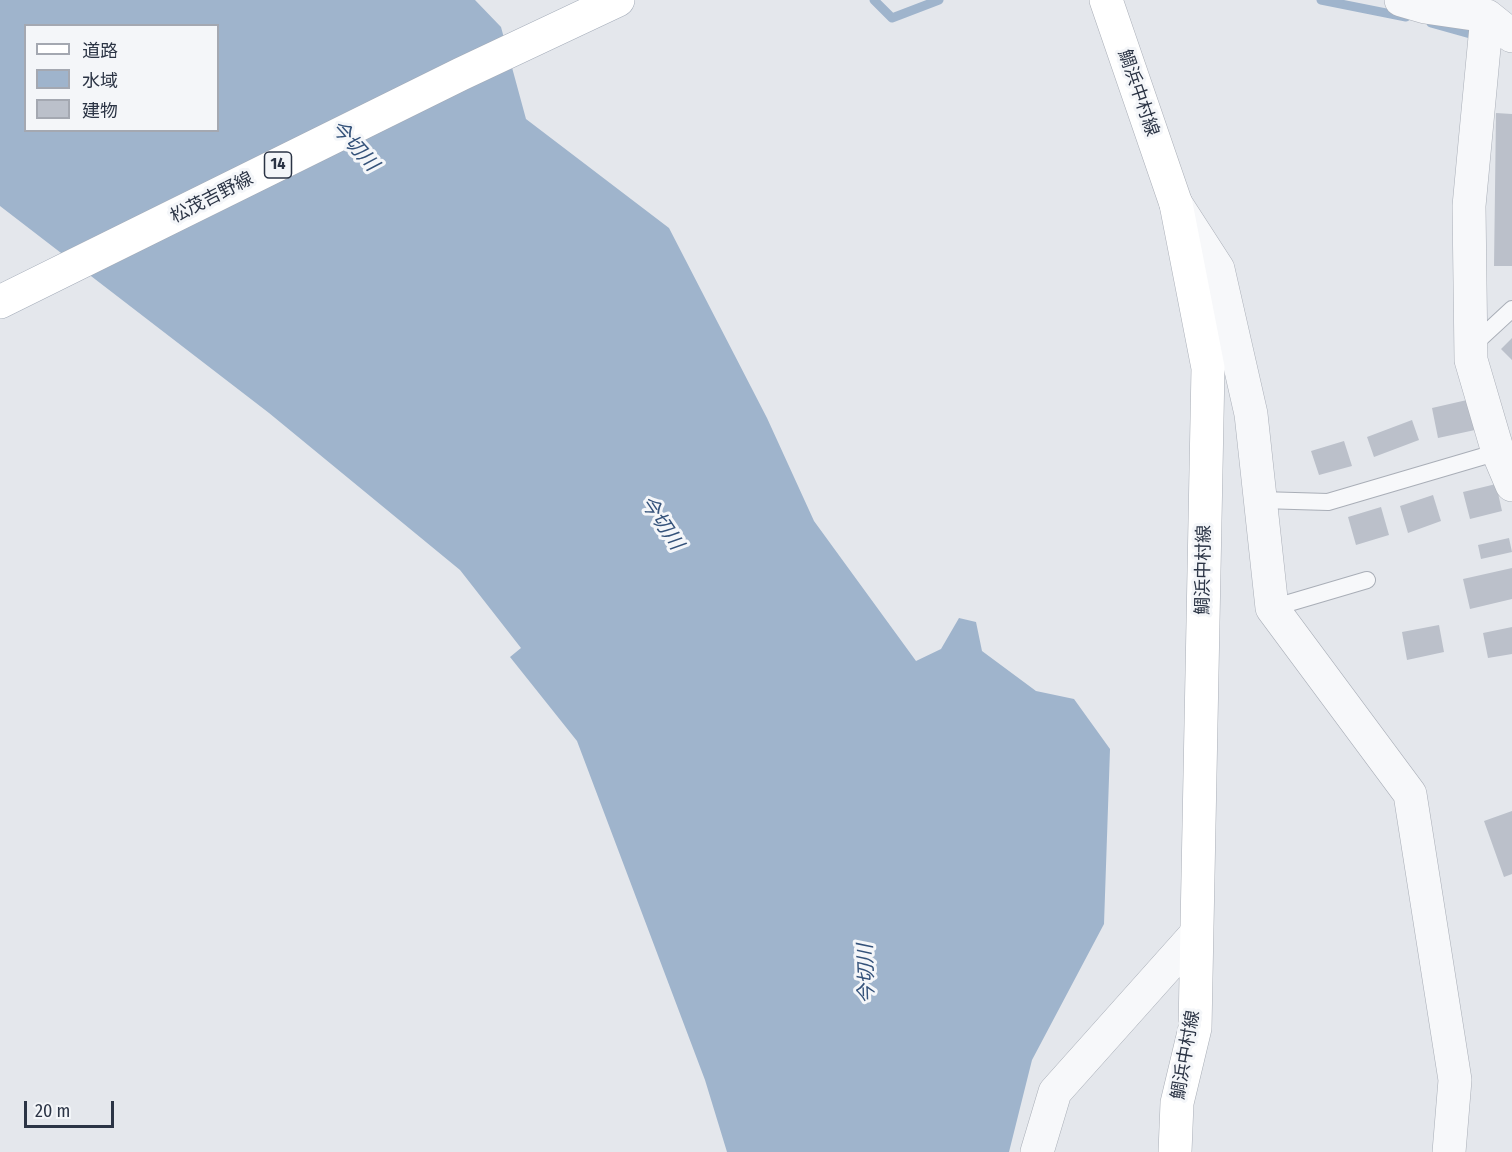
<!DOCTYPE html>
<meta charset="utf-8">
<style>
body{margin:0}
#map{position:relative;width:1512px;height:1152px;overflow:hidden;background:#e4e7ec;font-family:"Fira Sans Condensed","Noto Sans JP",sans-serif}
canvas{display:block}
.legend{position:absolute;left:24px;top:24px;width:195px;height:108px;box-sizing:border-box;background:#f4f6f9;border:2px solid #a4a8b1;margin:0;padding:8px 10px;list-style:none;font-size:18px;color:#2b3445}
.legend li{display:flex;align-items:center;gap:12px;height:30px}
.legend b{width:30px;border:2px solid #a4a8b1}
.scale{position:absolute;left:24px;top:1101px;width:90px;height:27px;box-sizing:border-box;border:3px solid #2b3445;border-top:0;padding-left:8px;font-size:18px;line-height:21px;white-space:nowrap;color:#2b3445;-webkit-text-stroke:4px #f4f6f9;paint-order:stroke}
</style>
<div id="map">
<canvas width="1512" height="1152"></canvas>
<ul class="legend">
<li><b style="height:8px;background:#fff"></b>道路</li>
<li><b style="height:16px;background:#9fb4cc"></b>水域</li>
<li><b style="height:16px;background:#bbc0ca"></b>建物</li>
</ul>
<div class="scale">20 m</div>
</div>
<script>
const ctx = document.querySelector('canvas').getContext('2d');
ctx.lineJoin = 'round';
function paint(path, color) {
  ctx.fillStyle = color;
  ctx.fill(path, 'evenodd');
}
function trace(path, color, width, dash) {
  ctx.strokeStyle = color;
  ctx.lineWidth = width;
  ctx.lineCap = dash ? 'butt' : 'round';
  ctx.setLineDash(dash || []);
  ctx.stroke(path);
}
function label(font, color, halo, rows, align = 'center') {
  ctx.font = font + ' "Fira Sans Condensed","Noto Sans JP",sans-serif';
  ctx.lineWidth = 6;
  ctx.setLineDash([]);
  ctx.textBaseline = 'middle';
  ctx.strokeStyle = halo;
  ctx.fillStyle = color;
  for (const [text, x, y, turn = 0] of rows) {
    ctx.save();
    ctx.translate(x, y);
    ctx.rotate((+turn || 0) * Math.PI / 180);
    ctx.textAlign = isNaN(turn) ? turn : align;
    if (halo) ctx.strokeText(text, 0, 0);
    ctx.fillText(text, 0, 0);
    ctx.restore();
  }
}
const water = new Path2D(`
 M0,0H475L501,27L526,119L669,228L767,418L814,521L916,661L941,649L959,618L976,622L982,651L1036,691L1074,699L1110,749L1104,924L1032,1060L1009,1152H727L705,1080L577,741L510,657L521,648L460,570L269,413L0,206ZM26,26H218V130H26Z`);
const stream = new Path2D(`
 M874,0L892,18L939,0
 M1321,0L1406,17
 M1431,23L1481,37`);
const building = new Path2D(`
 M1496,113L1512,114V266H1494Z
 M1512,338V360L1501,349Z
 M1467,400L1475,430L1438,438L1432,408Z
 M1412,420L1419,440L1374,457L1367,437Z
 M1344,441L1352,466L1319,475L1311,451Z
 M1496,484L1502,511L1470,519L1463,492Z
 M1433,495L1441,521L1408,533L1400,506Z
 M1381,507L1389,535L1356,545L1348,517Z
 M1509,538L1512,552L1481,559L1478,545Z
 M1512,568V599L1470,609L1463,579Z
 M1439,625L1444,652L1407,660L1402,632Z
 M1512,627V654L1488,658L1483,633Z
 M1512,811V874L1504,877L1484,821Z`);
const lane = new Path2D(`
 M1471,347L1512,309
 M1261,500L1328,502L1498,452
 M1272,608L1367,580`);
const street = new Path2D(`
 M1401,0L1425,7L1487,16L1512,36
 M1487,16L1469,206L1471,360L1498,452L1512,485
 M1176,204L1218,269L1251,414L1272,608L1410,794L1455,1080L1449,1152
 M1037,1152L1055,1092L1196,934`);
const secondary = new Path2D(`
 M1106,0L1176,204L1208,368L1195,1028L1177,1103L1175,1152`);
const primary = new Path2D(`
 M0,302L461,74L618,0`);
const shields = [
 [278,165,27]
];
const shieldNames = [
 ["14",278,165]
];
const streetNames = [
 ["鯛浜中村線",1138,93,71],
 ["松茂吉野線",212,198,-27],
 ["鯛浜中村線",1204,570,-89],
 ["鯛浜中村線",1186,1055,-80]
];
const waterNames = [
 ["今切川",354,146,48],
 ["今切川",661,523,56],
 ["今切川",867,974,-92]
];
paint(water, '#9fb4cc');
trace(stream, '#9fb4cc', 9);
paint(building, '#bbc0ca');
trace(lane, '#a9aeb7', 18);
trace(street, '#a9aeb7', 34);
trace(secondary, '#a9aeb7', 34);
trace(primary, '#a3abb8', 34);
trace(lane, '#f7f8fa', 16);
trace(street, '#f7f8fa', 33);
trace(secondary, '#fff', 33);
trace(primary, '#fff', 33);
for (const [x, y, w] of shields) {
  const box = new Path2D();
  box.roundRect(x - w / 2, y - 13, w, 26, 4.5);
  ctx.fillStyle = '#f4f6f9';
  ctx.fill(box);
  trace(box, '#2b3445', 1.5);
}
label('bold 16px', '#2b3445', null, shieldNames);
label('18px', '#2b3445', '#f4f6f9', streetNames);
label('italic 20px', '#34527a', '#f4f6f9', waterNames);
</script>
